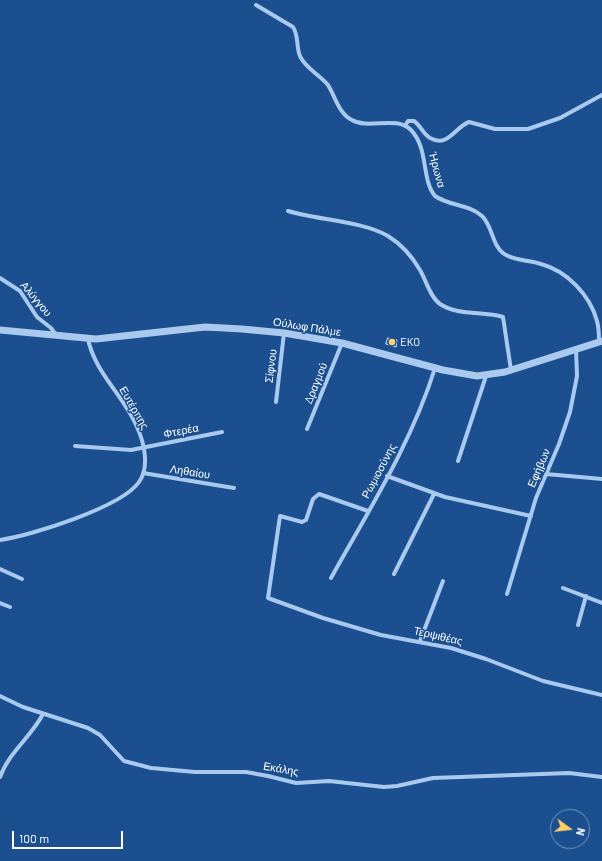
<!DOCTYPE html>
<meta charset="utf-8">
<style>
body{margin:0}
#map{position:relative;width:602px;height:861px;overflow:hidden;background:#1b4f8f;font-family:Barlow,sans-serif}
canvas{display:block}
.north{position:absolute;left:550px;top:809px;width:40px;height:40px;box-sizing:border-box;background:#1b4f8f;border:1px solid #7695bc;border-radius:50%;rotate:105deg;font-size:11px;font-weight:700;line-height:16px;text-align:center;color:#fff}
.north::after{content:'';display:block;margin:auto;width:14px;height:18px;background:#ffd166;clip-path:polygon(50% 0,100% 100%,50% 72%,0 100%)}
.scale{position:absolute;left:12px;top:831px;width:111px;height:18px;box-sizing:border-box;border:2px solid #fff;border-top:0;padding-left:5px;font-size:12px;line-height:14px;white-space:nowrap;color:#fff;-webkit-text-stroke:3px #1b4f8f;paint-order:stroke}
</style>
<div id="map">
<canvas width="602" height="861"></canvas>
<div class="north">N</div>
<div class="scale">100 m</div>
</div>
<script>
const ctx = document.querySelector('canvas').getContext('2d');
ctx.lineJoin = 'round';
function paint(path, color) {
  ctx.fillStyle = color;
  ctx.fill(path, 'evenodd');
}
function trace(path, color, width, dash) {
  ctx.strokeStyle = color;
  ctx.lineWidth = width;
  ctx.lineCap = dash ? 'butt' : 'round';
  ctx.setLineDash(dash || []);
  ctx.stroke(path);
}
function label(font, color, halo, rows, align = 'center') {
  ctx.font = font + ' Barlow,sans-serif';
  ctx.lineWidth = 3;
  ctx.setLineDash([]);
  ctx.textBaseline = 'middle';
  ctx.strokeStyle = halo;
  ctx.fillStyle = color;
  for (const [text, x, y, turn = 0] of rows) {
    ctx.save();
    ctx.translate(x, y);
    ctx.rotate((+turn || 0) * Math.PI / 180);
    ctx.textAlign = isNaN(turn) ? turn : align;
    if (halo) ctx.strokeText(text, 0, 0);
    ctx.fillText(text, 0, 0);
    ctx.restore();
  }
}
const building = new Path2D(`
 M388,338L397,340L396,347L386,344Z`);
const minor = new Path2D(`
 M256,5L293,27C299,36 296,47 300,56C305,68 320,75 328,85C335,96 339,114 352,120C369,130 396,115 411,130C429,149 421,179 435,196C449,206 469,204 482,216C493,226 492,248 506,255C516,261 530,260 541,264C567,271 590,295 597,321C599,328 599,335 599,342
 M405,126L408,121H414C421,126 423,134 430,138C448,148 455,127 469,122L495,129H528L560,118L602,95
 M288,211C318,220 362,221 388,236C401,244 413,258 420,270C426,280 430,297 440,304C458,316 483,311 503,317L511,370
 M0,278L20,291L37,317L51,328L56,335
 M276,402L284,333
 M307,429L342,343
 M75,446L131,450L222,432
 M458,461L486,376
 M143,473L234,488
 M546,474L602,479
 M387,476L445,497L531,516
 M368,511L319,494L313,499L306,520L302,522L280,516L268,598L323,618L357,628L381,635L451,648L486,659L543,681L602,695
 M0,540C30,536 122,507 139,482C150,467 144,442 137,427C124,396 95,373 88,339
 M0,569L22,579
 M394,574L434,494
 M331,578C369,510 412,442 435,368
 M563,588L602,603
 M507,594L536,498L559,444L570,412L577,376L576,349
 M0,603L10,607
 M578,625L586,596
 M420,641L443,581
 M0,696L23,707L88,728L100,735L124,761L151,768L195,772H246L268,776L296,783L329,781L384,787L397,786L433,778L569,773L602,777
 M0,777C9,752 31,737 43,714`);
const tertiary = new Path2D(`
 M0,330L96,339L205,327L242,329L284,333L342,343L443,370L477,376L505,372L602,341`);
const markers = [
 [392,342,4,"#ffd166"]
];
const streetNames = [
 ["Ήρωνα",437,170,75],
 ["Αλύγγου",36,299,50],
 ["Ούλωφ Πάλμε",307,327,9],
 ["Σίφνου",271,366,-83],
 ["Δραγμού",316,383,-68],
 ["Ευτέρπης",134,408,60],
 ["Φτερέα",181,431,-11],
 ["Εφήβων",539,468,-67],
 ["Ρωμιοσύνης",379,471,-62],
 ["Ληθαίου",190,472,9],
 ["Τερψιθέας",438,636,13],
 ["Εκάλης",281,769,10]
];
const poiNames = [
 ["EKO",400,342]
];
paint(building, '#4478b7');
trace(building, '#cfe3fa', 1);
trace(minor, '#a9c9ee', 4);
trace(tertiary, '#a9c9ee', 7);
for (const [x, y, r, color] of markers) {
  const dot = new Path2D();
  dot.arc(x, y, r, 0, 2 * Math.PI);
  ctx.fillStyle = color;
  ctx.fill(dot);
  trace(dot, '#1b4f8f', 1.5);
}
label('11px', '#fff', '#1b4f8f', streetNames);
label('11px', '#fff', '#1b4f8f', poiNames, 'left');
</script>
